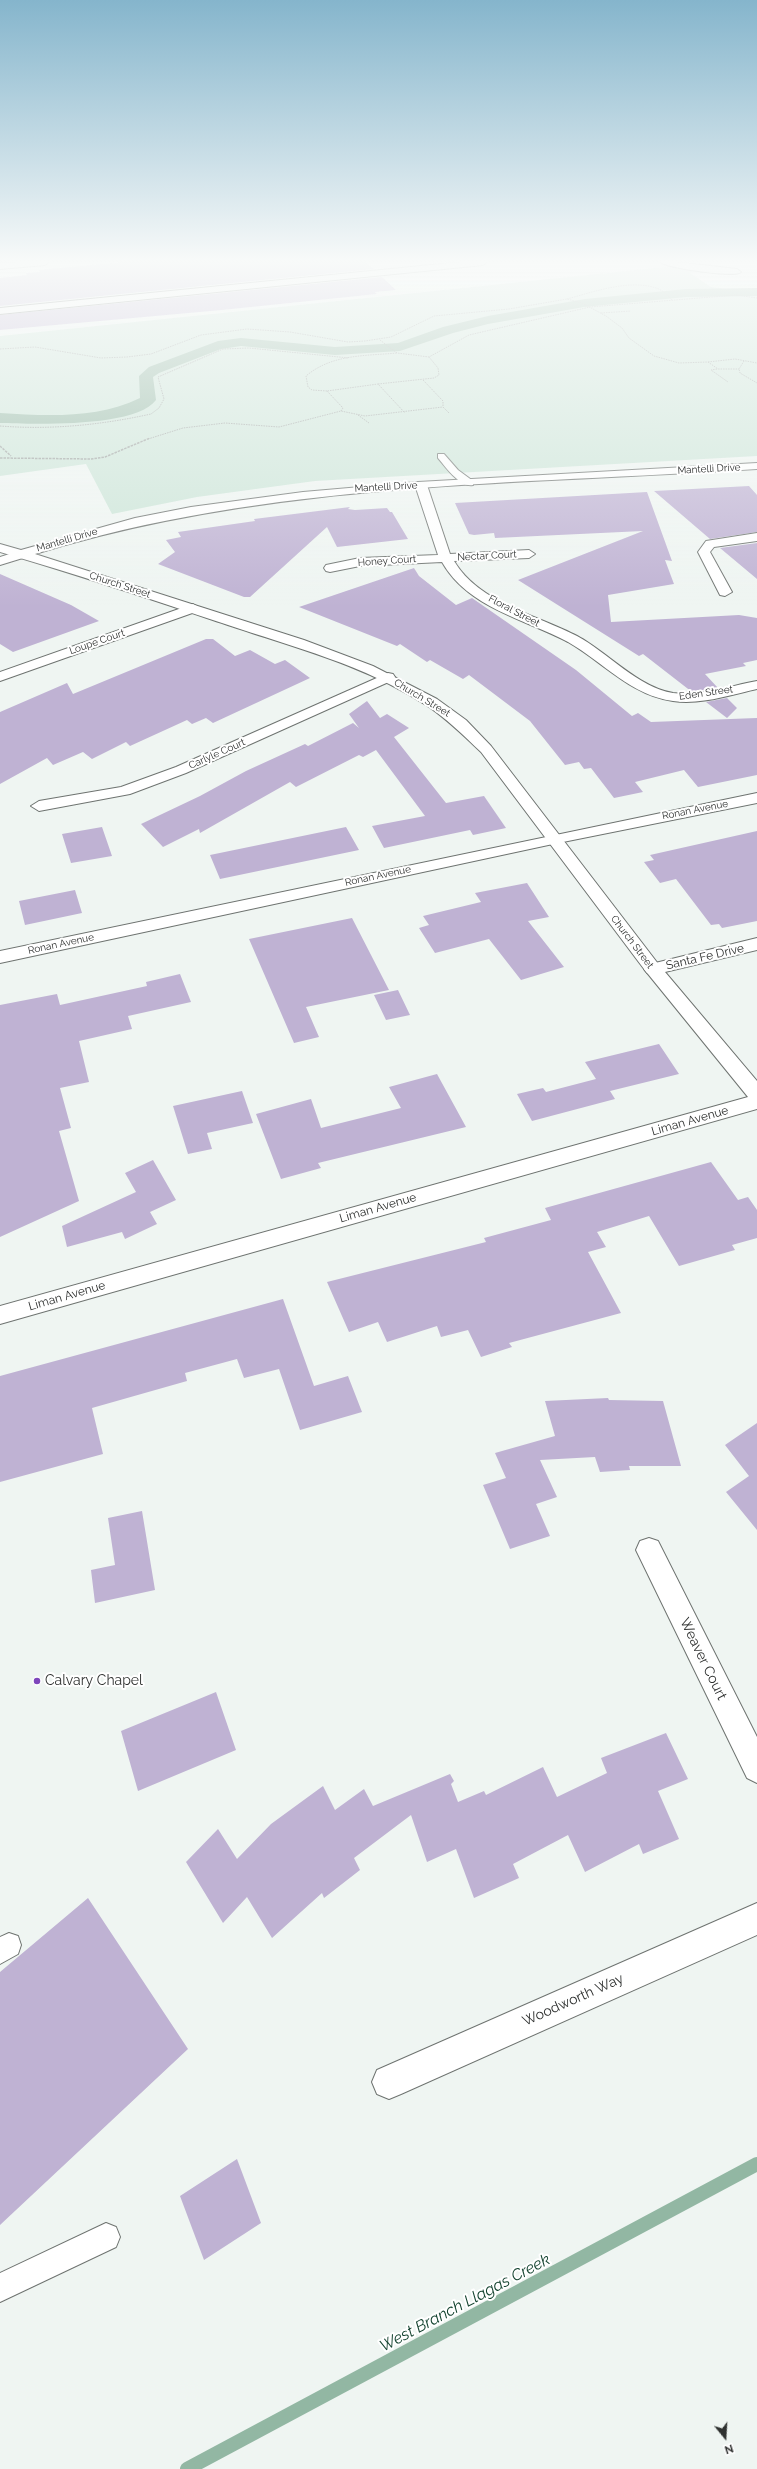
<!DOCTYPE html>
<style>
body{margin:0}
#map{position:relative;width:757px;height:2469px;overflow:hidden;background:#eff5f2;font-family:Raleway,sans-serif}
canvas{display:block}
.north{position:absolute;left:705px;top:2417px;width:40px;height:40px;-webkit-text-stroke:3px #fff;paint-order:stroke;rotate:162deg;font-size:11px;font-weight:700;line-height:16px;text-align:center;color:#2f3130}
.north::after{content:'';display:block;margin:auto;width:14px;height:18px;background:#2f3130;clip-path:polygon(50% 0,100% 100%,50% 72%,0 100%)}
</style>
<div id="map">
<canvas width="757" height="2469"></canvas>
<div class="north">N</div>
</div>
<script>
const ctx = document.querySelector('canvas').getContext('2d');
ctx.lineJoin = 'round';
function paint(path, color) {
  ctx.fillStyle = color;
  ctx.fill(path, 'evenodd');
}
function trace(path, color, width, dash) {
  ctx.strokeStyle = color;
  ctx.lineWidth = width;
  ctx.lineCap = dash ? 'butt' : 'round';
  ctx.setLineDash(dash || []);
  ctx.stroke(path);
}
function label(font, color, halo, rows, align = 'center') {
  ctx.font = font + ' Raleway,sans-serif';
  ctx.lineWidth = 4;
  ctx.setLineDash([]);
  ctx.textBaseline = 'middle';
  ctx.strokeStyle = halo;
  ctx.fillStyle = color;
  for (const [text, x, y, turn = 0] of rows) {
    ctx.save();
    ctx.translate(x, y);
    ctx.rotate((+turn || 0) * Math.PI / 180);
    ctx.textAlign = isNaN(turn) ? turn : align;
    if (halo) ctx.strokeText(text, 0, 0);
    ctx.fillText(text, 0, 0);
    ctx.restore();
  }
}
const green = new Path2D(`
 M665,267L694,270L690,273L711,287L757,293V456L315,481L197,497L112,514L86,464L0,476V336Z`);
const stream = new Path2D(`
 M187,2469L757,2164`);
const canal = new Path2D(`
 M757,288V296L686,297L584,307L488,324L453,333L400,351L335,355L241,346L221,349L159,373L153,377L156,400C136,428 32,424 0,423V413C48,416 96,419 140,398L139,376L149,367L218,341L241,338L335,347L398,343L443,327L488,316L585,299L686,289Z`);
const building = new Path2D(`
 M123,262H365L374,269L0,306V278L27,275L26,273L40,272L39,270Z
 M382,277L396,290L375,292L377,294L222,310L0,330V315Z
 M749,486L757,495V532L710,539L654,491Z
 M647,492L672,561L665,560L674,584L608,595L611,622L739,615L757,618V660L743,663L746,666L705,674L718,688L692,692L643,654L639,656L518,580L643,531L495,538L494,533L474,535L469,534L455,503Z
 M350,507L348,509L355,510L387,508L390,512H392L408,539L337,547L327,527L250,597H244L158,564L175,552L166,540L181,537L178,532L255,521L254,519Z
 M757,543V579L720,548Z
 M414,568L419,576L456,605L472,598L576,670L632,716L638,713L651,722L757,718V775L698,787L684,770L635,782L643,792L614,798L591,768L584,769L579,762L565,765L530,721L469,675L463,679L430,660L427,662L400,644L397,646L299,607Z
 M0,574L71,605L99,621L13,652L0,644Z
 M206,639H213L235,656L250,650L275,664L285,660L310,678L213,723L206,718L192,724L187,720L130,746L126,742L92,759L83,752L53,765L47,758L0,784V712L67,683L73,694Z
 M727,698L737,708L727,718L706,702Z
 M367,701L380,718L387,714L409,728L394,737L446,803L484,796L506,828L473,835L470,830L384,848L372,826L425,816L376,750L363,757L359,755L296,787L290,782L200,833L199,829L163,847L141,824L200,796L246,771L305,744L308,746L353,723L359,728L349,714Z
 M102,827L112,856L71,863L62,834Z
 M346,827L359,850L220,879L210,855Z
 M757,831V921L722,928L719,924L711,925L676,879L660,883L644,862L654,860L650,855Z
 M527,883L549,917L528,921L564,967L521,980L489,939L435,953L419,928L429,925L423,916L481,902L475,893Z
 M75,890L82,913L25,925L19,901Z
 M352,918L389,990L306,1007L319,1037L294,1043L249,939Z
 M180,974L191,1002L128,1016L132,1029L79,1041L89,1082L60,1088L71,1128L59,1131L79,1201L0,1237V1005L57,994L60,1005L147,986L146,982Z
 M398,990L410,1015L386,1020L374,995Z
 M659,1044L679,1074L610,1091L615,1099L532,1121L517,1094L543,1088L546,1092L596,1079L585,1062Z
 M437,1074L466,1127L318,1163L321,1168L281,1179L256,1114L311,1099L321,1128L401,1108L389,1087Z
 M242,1091L253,1123L207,1133L212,1149L188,1154L173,1106Z
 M153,1160L176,1200L150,1212L157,1224L125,1239L122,1232L67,1247L62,1226L136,1192L125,1173Z
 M711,1162L738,1200L748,1197L757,1210V1238L732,1245L735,1250L679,1266L649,1216L597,1232L606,1247L588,1252L621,1313L509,1343L512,1347L481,1357L468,1330L441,1337L437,1326L387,1342L378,1322L349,1332L327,1282L486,1242L484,1238L551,1220L545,1208Z
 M283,1299L314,1386L348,1376L362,1412L300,1430L279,1369L244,1378L237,1359L185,1373L187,1381L92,1408L103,1454L0,1482V1376Z
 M608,1398L609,1400L663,1401L681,1466H629L630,1470L600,1472L595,1457L540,1460L557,1497L536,1504L550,1536L510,1549L483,1485L506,1478L495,1453L555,1436L545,1401Z
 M757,1423V1530L726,1492L749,1476L725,1445Z
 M142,1511L155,1590L95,1603L91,1570L115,1565L108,1518Z
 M216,1692L236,1750L138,1791L121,1731Z
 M666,1733L688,1779L658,1791L679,1839L643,1854L639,1844L585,1872L568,1835L513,1864L519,1878L474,1898L456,1849L427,1862L411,1815L354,1858L360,1870L324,1898L322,1893L272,1938L247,1897L223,1923L186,1862L218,1829L237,1859L271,1824L323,1786L335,1810L364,1789L373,1806L450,1774L454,1781L451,1784L458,1802L484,1791L486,1795L543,1767L557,1797L607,1773L601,1758Z
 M88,1898L188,2049L0,2225V1972Z
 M237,2159L261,2223L204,2260L180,2196Z`);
const pathFar1 = new Path2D(`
 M567,299C593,292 629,279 656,288C663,290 668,296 673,301
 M601,313L631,311
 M380,340L397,353L429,357
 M0,349L35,347L101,358L127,357L151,354L201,335L247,329L290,332L348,342L365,341L391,337L434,316L509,309L567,299L582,303L606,316L622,328L629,338L654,356L679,363L708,362L718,369H739
 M744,361L739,369L740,373L757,383
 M708,362L735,359L757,363
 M717,369L711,370L728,382
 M423,380L443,401V407
 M378,384L434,378L439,375L438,368L429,357L469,335L590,307L736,295L757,298
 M327,391L312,390L308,387L306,376C332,354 365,356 397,353
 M341,411L343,408L327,391L378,384L405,413
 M358,415L369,423
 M0,426C51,430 101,425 151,414L159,408L164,399L158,377L223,349L249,348L349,358
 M148,439L183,428L225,423L279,427L341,411L365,416L443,407L449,413`);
const path = new Path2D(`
 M0,446L11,456
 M0,458L91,459L105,457L150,438`);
const service = new Path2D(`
 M438,454H444L458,470L473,481V485C460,488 445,466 438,458Z
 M9,1933L18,1936L21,1945L18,1954L0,1964V1937Z
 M106,2223L116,2227L120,2237L116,2247L0,2302V2273Z`);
const minor = new Path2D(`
 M20,262H49L45,265L0,269V263Z
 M461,262H487L483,265L0,314V308Z
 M660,262H676L737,269L741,272C735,278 667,268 660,262Z
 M421,482L427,485L450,554L529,550L535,554L529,558L454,561C479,603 537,615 577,636C607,652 639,688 673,693C701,696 730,686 757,681V689C730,695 701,705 673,701C632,696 603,662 568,642C525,619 468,608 442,562L360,566L330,572L326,571L324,568L326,565L360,558L438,555L415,485Z
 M757,533V541L714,547L710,552L732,592L725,596L720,595L698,552L706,541Z
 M22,550L26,551L28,554L26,557L0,565V557Z
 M193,604L200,608L198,611L0,681V672Z
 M388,673L393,674L395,677L393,680L186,773L130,794L39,811L31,806L39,801L121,787L176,767Z
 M757,793V803L553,844L0,963V951Z
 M757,938V950L665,972L757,1081V1109L0,1324V1306L748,1097L644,969L647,965Z
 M649,1538L658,1541L757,1737V1783L747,1778L636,1550L640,1541Z
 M757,1903V1935L401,2094L389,2099L377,2094L372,2082L377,2070Z`);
const tertiary = new Path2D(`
 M757,463V469C515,485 268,481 35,554L304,640L373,666L437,699L466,720L491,746L659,965L662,969L659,973L653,975L647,973L481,752C463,735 446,718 426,705C365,665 293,647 225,624C150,599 76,574 0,552V544L21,550L135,518L191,507L303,492L418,482Z`);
const markers = [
 [37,1681,4,"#7d45bb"]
];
const farStreetnames = [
 ["Mantelli Drive",709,469,-3],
 ["Mantelli Drive",386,487,-3],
 ["Mantelli Drive",67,540,-16],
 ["Nectar Court",487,556,-3],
 ["Honey Court",387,561,-4],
 ["Church Street",120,585,18],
 ["Floral Street",514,611,28],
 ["Loupe Court",97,642,-19],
 ["Eden Street",706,693,-8],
 ["Church Street",422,698,31],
 ["Carlyle Court",217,754,-24],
 ["Ronan Avenue",695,810,-11],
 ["Ronan Avenue",378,876,-12],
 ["Church Street",632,942,53],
 ["Ronan Avenue",61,944,-12]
];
const streetNames = [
 ["Santa Fe Drive",705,957,-13],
 ["Liman Avenue",690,1121,-16],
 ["Liman Avenue",378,1208,-16],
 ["Liman Avenue",67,1296,-16]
];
const nearStreetnames = [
 ["Weaver Court",703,1659,64],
 ["Woodworth Way",573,2000,-24]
];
const nearPoinames = [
 ["Calvary Chapel",45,1681]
];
const nearWaternames = [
 ["West Branch Llagas Creek",465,2303,-28]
];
paint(green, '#cce5d8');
trace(stream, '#92b7a3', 14);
paint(canal, '#92b7a3');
paint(building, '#bfb2d3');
trace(service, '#6e7370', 2);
trace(minor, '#6e7370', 2);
trace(tertiary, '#6e7370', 2);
trace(pathFar1, '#9ca19f', 1, [1.5, 1]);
trace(path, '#9ca19f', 1.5, [2.5, 1]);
paint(service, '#fff');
paint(minor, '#fff');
paint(tertiary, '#fff');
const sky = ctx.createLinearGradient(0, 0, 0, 607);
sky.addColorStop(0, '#85b5cc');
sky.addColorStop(0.43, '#f8faf9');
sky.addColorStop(1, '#f8faf900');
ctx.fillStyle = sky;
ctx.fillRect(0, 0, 757, 607);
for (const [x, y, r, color] of markers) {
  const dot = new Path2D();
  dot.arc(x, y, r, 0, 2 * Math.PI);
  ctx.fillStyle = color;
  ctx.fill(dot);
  trace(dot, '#fff', 1.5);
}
label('10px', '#2f3130', '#fff', farStreetnames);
label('12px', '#2f3130', '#fff', streetNames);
label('14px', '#2f3130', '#fff', nearStreetnames);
label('14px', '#2f3130', '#fff', nearPoinames, 'left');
label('italic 16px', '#13432f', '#fff', nearWaternames);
</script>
